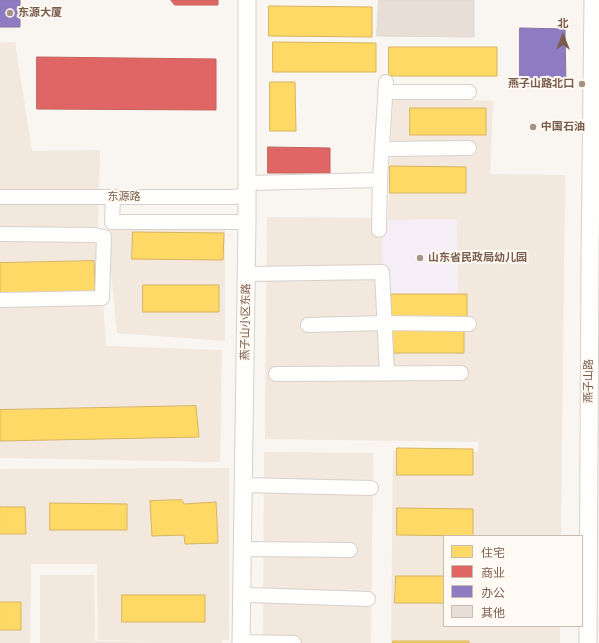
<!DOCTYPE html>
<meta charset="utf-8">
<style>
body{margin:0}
#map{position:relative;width:599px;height:643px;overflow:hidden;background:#f9f5f0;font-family:"Fira Sans","Noto Sans SC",sans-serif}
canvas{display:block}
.legend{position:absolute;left:443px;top:535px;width:140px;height:92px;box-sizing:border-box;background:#fffaf3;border:1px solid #cabbb1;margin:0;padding:5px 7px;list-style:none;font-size:12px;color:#7a5c4d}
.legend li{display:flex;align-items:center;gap:8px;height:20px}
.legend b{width:20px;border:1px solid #cabbb1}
.north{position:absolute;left:543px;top:16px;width:40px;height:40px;-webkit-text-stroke:3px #fffaf3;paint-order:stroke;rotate:0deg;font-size:11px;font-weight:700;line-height:16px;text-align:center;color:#7a5c4d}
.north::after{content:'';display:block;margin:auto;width:14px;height:18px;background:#7a5c4d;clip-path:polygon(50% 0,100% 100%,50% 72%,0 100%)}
</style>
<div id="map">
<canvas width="599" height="643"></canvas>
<ul class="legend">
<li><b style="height:11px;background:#ffd966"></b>住宅</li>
<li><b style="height:11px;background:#e06666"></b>商业</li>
<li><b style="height:11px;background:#8e7cc3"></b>办公</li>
<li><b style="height:11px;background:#e6ded7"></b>其他</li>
</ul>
<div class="north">北</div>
</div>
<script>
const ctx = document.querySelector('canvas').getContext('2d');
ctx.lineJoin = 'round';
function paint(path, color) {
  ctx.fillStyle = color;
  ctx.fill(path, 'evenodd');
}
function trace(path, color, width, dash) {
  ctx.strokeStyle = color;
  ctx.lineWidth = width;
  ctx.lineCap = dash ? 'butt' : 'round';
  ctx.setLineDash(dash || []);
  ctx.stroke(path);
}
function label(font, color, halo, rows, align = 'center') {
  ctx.font = font + ' "Fira Sans","Noto Sans SC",sans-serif';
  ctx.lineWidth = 4;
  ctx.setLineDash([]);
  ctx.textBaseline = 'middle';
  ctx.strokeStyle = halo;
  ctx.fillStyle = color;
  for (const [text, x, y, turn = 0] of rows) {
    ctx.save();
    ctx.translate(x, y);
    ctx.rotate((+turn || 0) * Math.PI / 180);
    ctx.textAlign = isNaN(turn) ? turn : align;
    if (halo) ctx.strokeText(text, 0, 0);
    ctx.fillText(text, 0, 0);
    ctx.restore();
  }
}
const residential = new Path2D(`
 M15,42L32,151L100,150L98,230L106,346L222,350L220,462L0,458V43Z
 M393,96L493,101L490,174L565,175L561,536H444V626H560V643H391L393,451L478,452L479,429L478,442L265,439L267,217L388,218Z
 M225,227V341L117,333L107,230Z
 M264,452L373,453L371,643H263Z
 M229,468V640H222V643H40V575H94L95,641L158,640H98L97,564H31L30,643H0V469Z`);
const education = new Path2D(`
 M457,219L458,296L383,297L382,220Z`);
const homes = new Path2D(`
 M269,6L372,7V37L269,36Z
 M273,42L376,43V72H273Z
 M389,47H497V76H389Z
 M270,82H295L296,131H270Z
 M410,108H486V135H410Z
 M390,166L466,167V193H390Z
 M133,232L224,233L223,260L132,259Z
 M94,261L95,294L0,296V263Z
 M143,285H219V312H143Z
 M391,294H467V321H391Z
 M388,326H464V353H388Z
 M196,406L199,437L0,441V410Z
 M397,448L473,449V475H397Z
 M182,500L184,504L216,502L218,543L185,544L184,535L152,536L150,501Z
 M50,503L127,504V530H50Z
 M0,507H25L26,534H0Z
 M397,508L473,509V536L397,535Z
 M396,576H444V603H395Z
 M122,595H205V622H122Z
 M0,602H21V630H0Z
 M393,641H469V643H393Z`);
const shops = new Path2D(`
 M171,0H218V5H175Z
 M37,57L216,59V110L37,109Z
 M268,147L330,148V173H268Z`);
const offices = new Path2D(`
 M0,0H20V27H0Z
 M520,28L565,29L566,87L520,86Z`);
const building = new Path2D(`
 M379,0H474V37L377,36Z`);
const minor = new Path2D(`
 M385,92H469
 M382,149L469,148
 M248,183L380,180L386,82
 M0,197H232L248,195
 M113,197L112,222H247
 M379,230L380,180
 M0,234L95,235L104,237L102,298L0,300
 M247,274L382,272L387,373
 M308,325L385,323L469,324
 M276,374L461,373
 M243,485L371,488
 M243,549L350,550
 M241,594L250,595L368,599
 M241,642L294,643`);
const tertiary = new Path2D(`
 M241,643L247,222V0
 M588,643L590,259L593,0`);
const markers = [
 [10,13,4,"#a69286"],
 [582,84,4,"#a69286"],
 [533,127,4,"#a69286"],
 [420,258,4,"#a69286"]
];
const poiNames = [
 ["东源大厦",18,13],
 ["燕子山路北口",574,84,"right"],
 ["中国石油",541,127],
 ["山东省民政局幼儿园",428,258]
];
const streetNames = [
 ["东源路",124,197],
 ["燕子山小区东路",246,322,-89],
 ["燕子山路",589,381,-90]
];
paint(residential, '#f2e8de');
paint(education, '#f6eef6');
paint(homes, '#ffd966');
trace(homes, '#d7b45e', 1);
paint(shops, '#e06666');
trace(shops, '#c1635e', 1);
paint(offices, '#8e7cc3');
trace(offices, '#8872a0', 1);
paint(building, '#e6ded7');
trace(building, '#e2d8d2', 1);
trace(minor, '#d7d1cb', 16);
trace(tertiary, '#d7d1cb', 19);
trace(minor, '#fefefd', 14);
trace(tertiary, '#fefefd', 17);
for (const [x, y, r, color] of markers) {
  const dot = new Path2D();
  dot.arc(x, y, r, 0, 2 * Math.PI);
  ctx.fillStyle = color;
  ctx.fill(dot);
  trace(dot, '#fffaf3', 1.5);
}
label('bold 11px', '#7a5c4d', '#fffaf3', poiNames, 'left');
label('11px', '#7a5c4d', '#fffaf3', streetNames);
</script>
